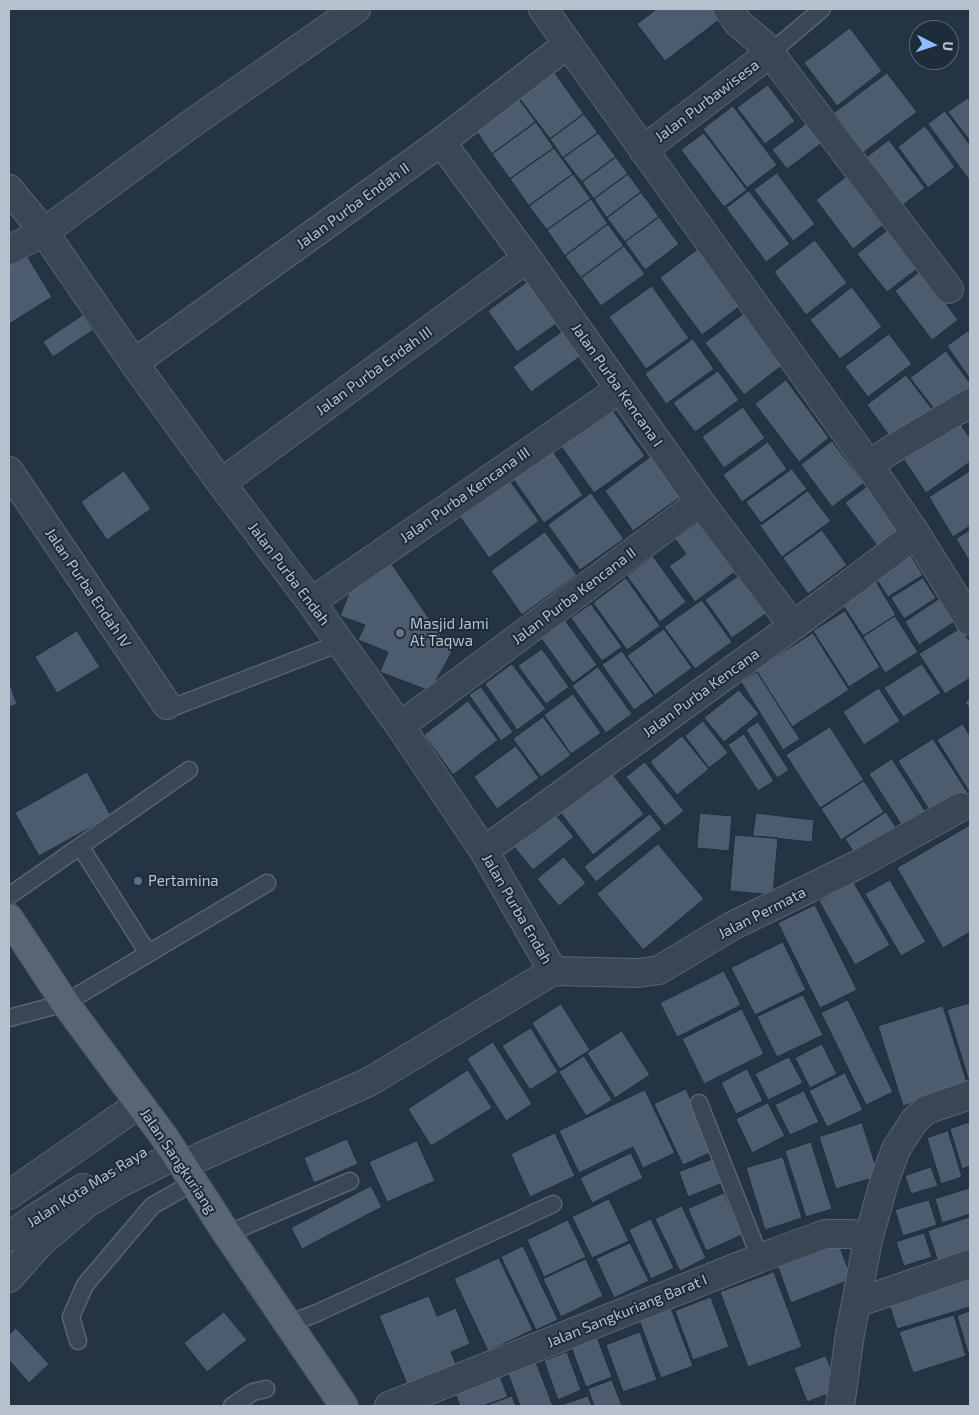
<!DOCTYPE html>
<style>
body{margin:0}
#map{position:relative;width:979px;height:1415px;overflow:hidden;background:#253445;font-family:"Exo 2",sans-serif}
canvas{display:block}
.frame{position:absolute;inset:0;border:10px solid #b7c1cd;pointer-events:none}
.north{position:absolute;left:909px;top:20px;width:50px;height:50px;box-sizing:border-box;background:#1e2b39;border:1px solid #5b6774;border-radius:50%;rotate:95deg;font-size:14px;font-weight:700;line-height:20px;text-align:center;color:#b7c1cd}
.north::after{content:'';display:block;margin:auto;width:18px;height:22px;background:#8bbdff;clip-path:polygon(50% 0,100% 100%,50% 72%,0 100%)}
</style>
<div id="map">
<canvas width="979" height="1415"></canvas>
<div class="frame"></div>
<div class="north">U</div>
</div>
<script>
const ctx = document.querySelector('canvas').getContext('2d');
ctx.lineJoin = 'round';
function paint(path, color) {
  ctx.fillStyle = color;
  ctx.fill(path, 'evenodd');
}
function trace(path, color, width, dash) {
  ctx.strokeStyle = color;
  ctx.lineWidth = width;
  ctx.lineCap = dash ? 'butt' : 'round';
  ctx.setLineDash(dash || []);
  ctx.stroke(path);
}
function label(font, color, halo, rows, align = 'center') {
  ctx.font = font + ' "Exo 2",sans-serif';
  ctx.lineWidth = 4;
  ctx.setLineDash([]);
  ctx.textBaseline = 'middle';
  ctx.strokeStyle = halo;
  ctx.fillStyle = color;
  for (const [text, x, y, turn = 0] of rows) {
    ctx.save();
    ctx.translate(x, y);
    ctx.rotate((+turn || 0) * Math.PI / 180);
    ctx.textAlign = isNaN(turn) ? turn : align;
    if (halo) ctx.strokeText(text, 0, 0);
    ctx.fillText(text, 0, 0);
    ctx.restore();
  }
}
const building = new Path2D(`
 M657,9H717L723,17L665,61L637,24Z
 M850,28L882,71L837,106L804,63Z
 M552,69L584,114L550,139L517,95Z
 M887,73L917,112L863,153L834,113Z
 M768,85L795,121L765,144L737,108Z
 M518,98L536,122L492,154L475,129Z
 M968,98L970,101V141L948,112Z
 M733,106L777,165L747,188L703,129Z
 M945,111L970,145V181L928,124Z
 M584,114L598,133L563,158L550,139Z
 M811,120L826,140L787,169L772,150Z
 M536,122L554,148L510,179L492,154Z
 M925,126L955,167L928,188L898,147Z
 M598,133L616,157L582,182L563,158Z
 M704,133L747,190L724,207L681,150Z
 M889,140L925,188L903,205L867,157Z
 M554,148L573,174L529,206L510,179Z
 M616,157L628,174L594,199L582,182Z
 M777,173L815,224L793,241L754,190Z
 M573,174L591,199L547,230L529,206Z
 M628,174L641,192L607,218L594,199Z
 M850,174L887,222L853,249L816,200Z
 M749,191L790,244L766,262L726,208Z
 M641,192L659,217L625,242L607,218Z
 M591,199L608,224L565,256L547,230Z
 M659,217L679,244L645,270L625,242Z
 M608,224L624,246L581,278L565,256Z
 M888,230L917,269L887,292L857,254Z
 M815,240L847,283L806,315L774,272Z
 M624,246L645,274L601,306L581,278Z
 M23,249L52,297L9,324V258Z
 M698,249L740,306L702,335L660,278Z
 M922,270L958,320L932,340L895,291Z
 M530,280L560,321L517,352L488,311Z
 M652,286L689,338L646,369L609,317Z
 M852,287L882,327L840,359L810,320Z
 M750,309L788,361L744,395L705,343Z
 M83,315L93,330L53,357L43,342Z
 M567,328L585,353L531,392L513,367Z
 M968,331L970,334V379L947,346Z
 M889,334L912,364L868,397L845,367Z
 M693,339L714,369L666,404L645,374Z
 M946,351L970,383V390L938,414L910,378Z
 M718,371L739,400L695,432L673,403Z
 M906,375L936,414L896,445L867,405Z
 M786,380L829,438L799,462L755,404Z
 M609,405L645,456L594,493L558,442Z
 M743,407L765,438L724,468L702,437Z
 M959,422L970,438V462L926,493L904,460Z
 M832,441L864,483L832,507L801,465Z
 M768,442L787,469L742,502L723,475Z
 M550,447L583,495L544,523L511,476Z
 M653,455L682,496L633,531L605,491Z
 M792,469L807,489L761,523L746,502Z
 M124,471L151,509L107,540L81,502Z
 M970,471V526L953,537L929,497Z
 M508,478L539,521L489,558L458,514Z
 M868,486L901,529L878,547L845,503Z
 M808,491L831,521L782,557L760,526Z
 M591,493L624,539L580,570L548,525Z
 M703,519L739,569L695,602L669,566L686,554L675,539Z
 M822,530L847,565L808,594L783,558Z
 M970,530V562L956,539Z
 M545,532L577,575L522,615L491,571Z
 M908,551L923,575L888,597L873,574Z
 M653,556L686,602L660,622L627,576Z
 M389,560L452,652L430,691L380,672L388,652L358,640L365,625L340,616L351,588Z
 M744,572L771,610L732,638L705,600Z
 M626,578L660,626L627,650L593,603Z
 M923,578L936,598L904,619L891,598Z
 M875,580L896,615L863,636L841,602Z
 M939,599L954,622L919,645L905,622Z
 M702,600L732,642L695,669L664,627Z
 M591,604L622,647L602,661L571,618Z
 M845,611L880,667L849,687L813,631Z
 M895,616L918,652L885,673L863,637Z
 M565,620L597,665L573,683L540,637Z
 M961,628L970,642V678L945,694L919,654Z
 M664,629L692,668L655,695L627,656Z
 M77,631L100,667L57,693L35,657Z
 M813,633L849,690L792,727L756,670Z
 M542,649L569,687L546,704L518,666Z
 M622,651L654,696L634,710L602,665Z
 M512,664L546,709L517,730L485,684Z
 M922,664L941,693L903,717L884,688Z
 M598,667L632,714L606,733L572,686Z
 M757,672L800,739L783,750L741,682Z
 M9,681L17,704L9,707Z
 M481,687L513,732L501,741L469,695Z
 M879,688L900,721L864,745L843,712Z
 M739,690L759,714L724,742L704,718Z
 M573,694L601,733L571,754L544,715Z
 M970,699V710L965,702Z
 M468,701L498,740L453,775L424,735Z
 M543,717L571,755L541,777L513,739Z
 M703,721L728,753L709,768L685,736Z
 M758,722L789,770L777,778L746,730Z
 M963,724L970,736V793L937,740Z
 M830,727L864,780L820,808L786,755Z
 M744,734L774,781L758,791L728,745Z
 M682,736L709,769L677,795L650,762Z
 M933,739L968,793L933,816L898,761Z
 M516,746L539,778L497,809L474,777Z
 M892,759L929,817L906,832L869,774Z
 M645,762L684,811L665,826L626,777Z
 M607,767L644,814L593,855L557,808Z
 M87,772L111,816L39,856L15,813Z
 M864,781L884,812L841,840L821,809Z
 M552,810L574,837L533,870L511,843Z
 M886,812L901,835L860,862L845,839Z
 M700,813L732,816L729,851L697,848Z
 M756,813L814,820L812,842L753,836Z
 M650,814L662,829L596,882L584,867Z
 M970,825V932L943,948L897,868Z
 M735,835L778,838L773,895L730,891Z
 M658,844L704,899L643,950L597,894Z
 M564,857L586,883L559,906L537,879Z
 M890,880L926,942L901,956L865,894Z
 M853,881L890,945L855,965L819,901Z
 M815,905L857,990L820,1008L778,923Z
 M783,942L806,990L755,1015L731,968Z
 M724,971L741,1005L677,1037L660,1003Z
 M803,995L823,1035L777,1057L757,1017Z
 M848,1000L893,1092L866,1105L821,1013Z
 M970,1003V1080L969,1081L947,1010Z
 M561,1004L590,1050L560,1069L532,1023Z
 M943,1006L968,1086L903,1106L878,1026Z
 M742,1009L764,1054L704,1084L682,1039Z
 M531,1028L558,1072L530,1090L502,1046Z
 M622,1031L650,1075L615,1098L587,1053Z
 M493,1042L532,1104L506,1121L467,1059Z
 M822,1044L837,1074L810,1088L795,1058Z
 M584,1056L612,1100L586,1116L559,1072Z
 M789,1057L803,1083L768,1100L755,1074Z
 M747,1069L763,1101L736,1114L721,1083Z
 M468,1070L492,1108L431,1146L408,1109Z
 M845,1073L863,1110L827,1127L809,1091Z
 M686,1089L714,1151L683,1165L654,1104Z
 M645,1090L675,1153L643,1168L633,1147L579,1173L559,1131Z
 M804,1091L819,1122L790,1135L775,1105Z
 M768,1103L785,1136L752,1153L736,1119Z
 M970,1122V1166L962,1169L950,1129Z
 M862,1123L879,1176L836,1189L819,1137Z
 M948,1131L962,1177L941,1184L927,1138Z
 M555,1133L575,1176L530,1197L511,1154Z
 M347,1139L358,1164L314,1183L304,1158Z
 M417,1141L435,1181L387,1202L369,1162Z
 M811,1142L832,1209L806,1217L785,1151Z
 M631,1153L643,1178L592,1203L580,1178Z
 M783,1157L802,1218L765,1230L746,1168Z
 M713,1159L723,1183L688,1197L679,1172Z
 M931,1167L938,1186L911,1194L905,1176Z
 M371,1186L382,1207L302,1249L291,1228Z
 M970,1188V1214L942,1223L935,1199Z
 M724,1193L742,1235L706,1251L688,1209Z
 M609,1199L629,1241L592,1258L572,1217Z
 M929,1200L937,1225L903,1236L895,1210Z
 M682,1206L706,1258L680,1271L655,1219Z
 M970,1217V1251L938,1262L928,1231Z
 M651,1219L674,1268L651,1279L629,1230Z
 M568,1220L586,1257L544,1277L527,1240Z
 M924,1233L932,1257L904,1266L896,1242Z
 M838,1242L852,1279L791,1303L777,1265Z
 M630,1243L649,1281L614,1298L596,1259Z
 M523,1246L558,1320L536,1330L501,1257Z
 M499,1258L533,1330L488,1351L454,1279Z
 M586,1259L603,1296L561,1317L543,1279Z
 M970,1270V1307L897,1329L887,1297Z
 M774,1272L802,1347L748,1367L720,1292Z
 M429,1296L437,1316L456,1308L470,1344L451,1352L456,1364L407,1384L379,1316Z
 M711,1297L729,1347L693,1360L675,1311Z
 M669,1303L693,1366L661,1378L637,1315Z
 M970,1311V1359L957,1316Z
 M224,1312L247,1340L207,1372L184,1343Z
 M954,1315L966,1356L913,1373L899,1332Z
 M16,1328L49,1364L29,1383L9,1360V1335Z
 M640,1332L657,1380L623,1392L606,1345Z
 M597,1337L612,1377L586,1387L571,1347Z
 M567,1352L581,1390L558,1400L544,1361Z
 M826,1356L839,1390L807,1402L794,1368Z
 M534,1357L553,1406H520L506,1368Z
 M498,1371L508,1397L483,1406H460L453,1388Z
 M612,1380L622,1406H594L588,1389Z
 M512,1396L516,1406H485Z
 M588,1396L592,1406H559Z`);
const service = new Path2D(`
 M770,53L822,9
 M167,705L172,707L179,705L340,643
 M80,846L148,953
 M9,896L189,770
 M9,1018L65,1003L267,883
 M699,1103L760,1258
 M227,1234L350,1181
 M288,1324L317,1313L553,1204
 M78,1341L71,1317L85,1285L152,1206L194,1182
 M232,1406L253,1392L266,1389`);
const minor = new Path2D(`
 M543,9L869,465L916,534L970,621
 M728,9L738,23L762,43L770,53L949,289
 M441,142L527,258L700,502L793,626
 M643,150L770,53
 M9,189L44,232L134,363L221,483L311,602L400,726L484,851L553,971
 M9,250L44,232L195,121L356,9
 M134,363L441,142L568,44
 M869,465L889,451L970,403
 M9,471L167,705
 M221,483L527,258
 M311,602L620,389
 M400,726L700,502
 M484,851L793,626L916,534
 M553,971L638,973L659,970L732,926L859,864L961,807
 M184,1166L200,1157L369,1082L553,971
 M9,1195L139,1104
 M9,1237L32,1220L83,1188
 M9,1278L40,1243L87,1203L122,1182L176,1155
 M856,1303L970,1264
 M389,1406L760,1258L825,1234H852L868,1240
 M840,1406L850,1334L868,1240L885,1179L896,1149L914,1121L926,1110L970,1095`);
const primary = new Path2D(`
 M9,918L65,1003L165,1138L227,1234L344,1406`);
const markers = [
 [400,633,5,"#6b7280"],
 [138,881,5,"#5c6f8a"]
];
const streetNames = [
 ["Jalan Purbawisesa",707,101,-37],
 ["Jalan Purba Endah II",353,206,-36],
 ["Jalan Purba Endah III",374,371,-36],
 ["Jalan Purba Kencana I",617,385,55],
 ["Jalan Purba Kencana III",465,495,-35],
 ["Jalan Purba Endah",289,574,53],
 ["Jalan Purba Endah IV",88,588,56],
 ["Jalan Purba Kencana II",574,596,-37],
 ["Jalan Purba Kencana",701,693,-36],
 ["Jalan Purba Endah",517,909,60],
 ["Jalan Permata",762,913,-27],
 ["Jalan Sangkuriang",178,1161,56],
 ["Jalan Kota Mas Raya",87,1187,-32],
 ["Jalan Sangkuriang Barat I",627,1311,-22]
];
const poiNames = [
 ["Masjid Jami",410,624],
 ["At Taqwa",410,641],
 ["Pertamina",148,881]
];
paint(building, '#4c5b6e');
trace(building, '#202d3b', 1);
trace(service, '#586471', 19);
trace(minor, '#586471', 30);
trace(primary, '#434f5d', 30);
trace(service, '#3a4654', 16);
trace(minor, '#3a4654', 28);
trace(primary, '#586574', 28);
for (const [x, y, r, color] of markers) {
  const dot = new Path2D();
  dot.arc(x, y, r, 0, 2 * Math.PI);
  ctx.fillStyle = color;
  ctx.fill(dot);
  trace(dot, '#1e2b39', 2);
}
label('15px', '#b7c1cd', '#1e2b39', streetNames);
label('15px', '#b7c1cd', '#1e2b39', poiNames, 'left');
</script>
